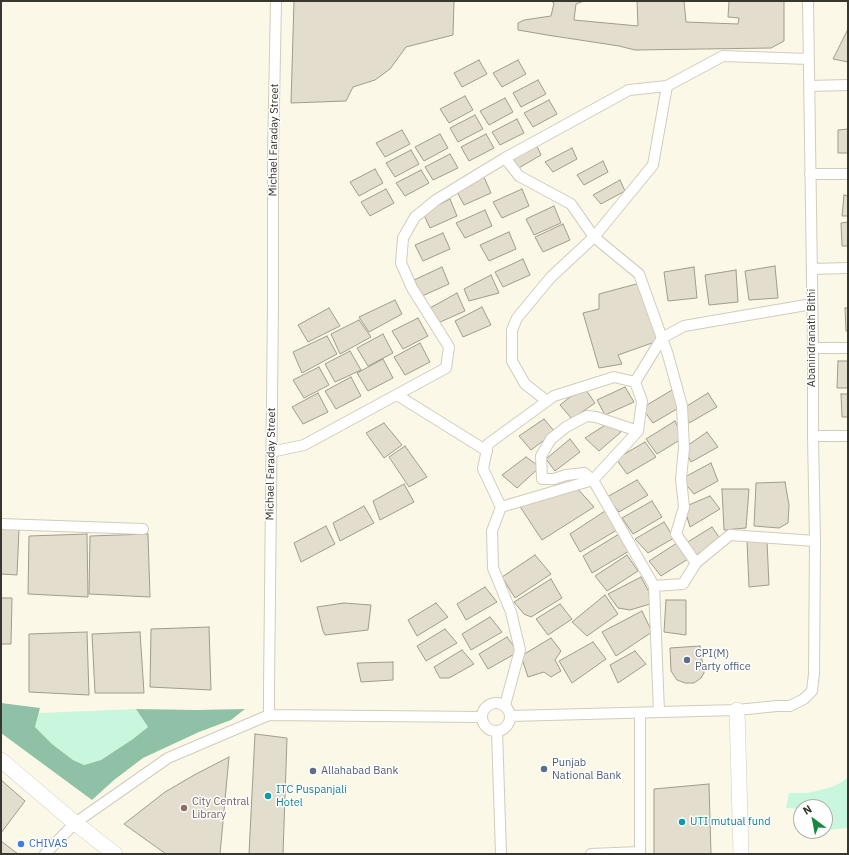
<!DOCTYPE html>
<html>
<head>
<meta charset="utf-8">
<style>
	body { margin:0 }
	#map { position:relative; width:849px; height:855px; overflow:hidden; background:#fcf8e7; font-family:"IBM Plex Sans",sans-serif }
	canvas { display:block }
	.frame { position:absolute; inset:0; border:2px solid #37362f; pointer-events:none }
	.north { position:absolute; left:793px; top:799px; width:40px; height:40px; box-sizing:border-box; background:#fff; border:1px solid #afafac; border-radius:50%; rotate:328deg; font-size:11px; font-weight:700; line-height:16px; text-align:center; color:#37362f }
	.north::after { content:''; display:block; margin:auto; width:14px; height:18px; background:#178942; clip-path:polygon(50% 0,100% 100%,50% 72%,0 100%) }
</style>
</head>
<body>
<div id="map">
<canvas width="849" height="855"></canvas>
<div class="frame"></div>
<div class="north">N</div>
</div>
<script>
const context = document.querySelector('canvas').getContext('2d');
context.lineJoin = 'round';
function fill(path, color) { context.fillStyle = color; context.fill(path, 'evenodd'); }
const shape = rows => new Path2D(rows.map(r => 'M' + r).join(''));
function stroke(path, color, width, dash) { context.strokeStyle = color; context.lineWidth = width; context.lineCap = dash ? 'butt' : 'round'; context.setLineDash(dash || []); context.stroke(path); }
function write(font, color, halo, rows, align = 'center') {
  context.font = font + ' "IBM Plex Sans",sans-serif'; context.lineWidth = 3; context.setLineDash([]); context.textBaseline = 'middle'; context.strokeStyle = halo; context.fillStyle = color; for (const [text, x, y, turn = 0] of rows) {
    context.save(); context.translate(x, y); context.rotate((+turn || 0) * Math.PI / 180); context.textAlign = isNaN(turn) ? turn : align; if (halo) context.strokeText(text, 0, 0); context.fillText(text, 0, 0); context.restore();
  }
}
const green = shape([
	[136,709,148,727,133,739,101,760,84,765,73,760,52,744,35,727,39,713],
	[848,777,848,828,828,830,825,817,825,807,801,807,801,809,786,808,789,793,807,793,821,790,834,786,842,782]
]);
const forest = shape([
	[1,703,40,708,35,727,52,744,73,760,84,765,101,760,133,739,148,727,136,709,197,710,245,709,231,720,199,732,143,758,114,780,92,800,1,733]
]);
const building = shape([
	[294,1,454,1,453,35,406,47,390,69,375,80,353,87,346,101,291,103,294,1],
	[551,1,584,1,576,4,574,20,638,26,637,1,684,1,686,22,738,24,739,18,728,17,729,1,784,1,784,41,771,48,635,50,619,46,547,35,518,30,518,23,524,20,551,16,554,3,551,1],
	[848,29,848,62,833,59,848,29],
	[479,60,487,74,462,87,454,73,479,60],
	[518,60,526,74,502,87,493,73,518,60],
	[538,80,546,94,521,107,513,93,538,80],
	[465,96,473,110,449,123,440,109,465,96],
	[505,98,513,112,489,125,480,111,505,98],
	[549,100,557,114,533,127,524,113,549,100],
	[475,115,483,129,458,142,450,128,475,115],
	[517,119,524,133,500,145,492,132,517,119],
	[848,129,848,153,838,153,838,130,848,129],
	[402,130,410,144,385,157,376,143,402,130],
	[440,134,448,148,424,161,415,147,440,134],
	[486,134,494,148,469,161,461,147,486,134],
	[536,144,541,155,517,169,509,159,536,144],
	[572,148,577,159,553,172,545,162,572,148],
	[411,150,419,164,395,177,386,163,411,150],
	[450,154,458,168,433,180,425,167,450,154],
	[603,161,608,172,584,185,577,175,603,161],
	[375,169,383,183,359,196,350,182,375,169],
	[421,170,429,183,405,196,396,183,421,170],
	[484,177,491,193,464,205,456,190,484,177],
	[620,180,625,191,601,204,593,195,620,180],
	[386,189,394,203,370,216,361,202,386,189],
	[522,189,529,206,502,218,493,202,522,189],
	[844,195,848,196,848,216,842,216,844,195],
	[450,199,457,216,430,228,423,213,450,199],
	[554,206,561,223,534,235,526,219,554,206],
	[485,210,492,226,465,238,456,223,485,210],
	[848,222,848,246,842,246,841,223,848,222],
	[563,224,570,240,543,252,535,237,563,224],
	[509,232,516,249,489,261,480,245,509,232],
	[443,233,450,249,423,261,415,245,443,233],
	[523,259,530,275,503,287,495,272,523,259],
	[775,266,778,298,749,300,745,271,775,266],
	[442,267,449,284,422,296,414,280,442,267],
	[694,267,697,298,668,301,664,272,694,267],
	[736,270,738,302,709,305,705,275,736,270],
	[491,275,499,293,469,301,464,289,491,275],
	[640,283,657,335,655,342,618,355,622,364,599,368,583,313,599,309,599,294,640,283],
	[457,293,465,311,438,323,430,308,457,293],
	[395,300,402,314,369,332,359,317,395,300],
	[482,307,491,325,463,337,455,321,482,307],
	[329,308,340,326,308,342,298,325,329,308],
	[845,308,848,308,848,331,846,331,845,308],
	[418,318,428,336,403,349,392,331,418,318],
	[359,320,371,337,340,354,331,334,359,320],
	[383,334,393,353,368,366,357,348,383,334],
	[327,336,337,354,302,373,293,352,327,336],
	[420,343,430,362,405,375,394,357,420,343],
	[350,351,361,370,335,382,325,364,350,351],
	[383,359,393,378,368,391,357,373,383,359],
	[838,361,848,361,848,388,837,388,838,361],
	[319,367,329,385,304,398,293,380,319,367],
	[351,377,361,396,336,409,325,391,351,377],
	[625,387,634,402,605,415,597,400,625,387],
	[586,390,595,403,572,419,560,405,570,397,586,390],
	[672,390,682,406,653,423,642,408,672,390],
	[318,393,328,412,303,424,292,407,318,393],
	[708,393,717,407,689,423,682,409,708,393],
	[841,394,848,394,848,417,842,417,841,394],
	[544,419,555,432,531,450,519,436,544,419],
	[675,421,683,438,657,454,646,439,675,421],
	[610,422,621,432,599,451,585,438,610,422],
	[384,423,402,445,384,458,366,433,384,423],
	[707,432,718,447,691,462,684,448,707,432],
	[570,439,580,452,555,471,546,459,570,439],
	[645,442,656,457,627,474,616,459,645,442],
	[405,446,427,477,409,487,389,457,405,446],
	[526,457,540,467,517,488,502,475,526,457],
	[711,463,718,481,694,494,681,479,711,463],
	[637,480,648,495,619,512,607,497,637,480],
	[785,482,789,505,788,523,779,528,754,526,756,483,785,482],
	[404,484,414,502,380,520,373,501,404,484],
	[575,486,594,507,542,540,517,502,575,486],
	[722,489,749,489,746,528,724,530,722,489],
	[710,496,720,509,690,527,684,507,710,496],
	[652,501,662,517,633,534,622,518,652,501],
	[364,506,374,523,340,541,333,523,364,506],
	[605,511,617,530,580,552,570,534,605,511],
	[664,522,674,538,648,553,635,539,664,522],
	[326,526,335,544,301,562,294,543,326,526],
	[712,527,721,540,693,557,686,543,712,527],
	[1,529,19,529,17,575,1,574,1,529],
	[87,534,88,597,28,594,29,536,87,534],
	[148,534,150,597,89,594,90,536,148,534],
	[619,534,629,551,592,573,583,556,619,534],
	[747,541,767,541,769,585,749,587,747,541],
	[677,543,688,559,661,576,649,561,677,543],
	[535,555,551,574,515,598,502,577,535,555],
	[627,555,638,571,607,591,595,576,627,555],
	[641,577,649,592,650,604,630,610,618,608,608,594,641,577],
	[551,579,562,598,531,617,524,614,514,602,551,579],
	[485,587,497,602,466,620,457,604,485,587],
	[605,595,618,614,587,636,572,622,605,595],
	[1,598,12,598,11,644,1,644,1,598],
	[666,600,686,600,686,635,664,632,666,600],
	[344,603,371,605,368,630,325,635,323,631,317,607,344,603],
	[436,603,448,617,417,636,408,620,436,603],
	[560,604,572,619,548,635,536,619,560,604],
	[642,611,652,632,616,656,602,632,642,611],
	[490,617,502,632,471,650,462,634,490,617],
	[209,627,211,690,150,687,151,629,209,627],
	[445,629,457,643,426,661,417,646,445,629],
	[87,632,89,695,29,692,29,634,87,632],
	[140,632,144,693,95,693,92,634,140,632],
	[507,637,518,652,488,669,479,654,507,637],
	[551,638,561,651,555,660,561,671,551,677,544,672,528,677,521,656,551,638],
	[593,642,606,659,572,683,559,661,593,642],
	[700,646,704,673,701,678,694,683,685,683,677,680,671,671,670,648,700,646],
	[462,650,474,664,449,678,440,678,434,667,462,650],
	[635,651,646,664,618,683,610,665,635,651],
	[393,662,393,680,361,682,357,663,393,662],
	[255,734,287,738,283,854,249,854,255,734],
	[229,757,220,854,166,854,124,824,165,792,196,774,229,757],
	[1,780,25,801,1,833,1,780],
	[709,784,711,854,654,854,654,789,709,784],
	[1,841,18,854,1,854,1,841]
]);
const street = shape([
	[276,1,273,156,273,302,269,690,269,715,481,717],
	[809,86,848,85],
	[505,158,629,90,667,86,723,56,809,59],
	[810,174,848,174],
	[812,269,848,268],
	[813,348,848,348],
	[635,382,662,338,684,326,812,304],
	[397,395,487,451],
	[547,401,525,384,512,361,512,330,517,318,551,277,594,237,653,165,667,86],
	[638,431,596,417,587,416,581,419,566,427,551,439,541,456,542,479,554,479,566,475,584,473,593,480,654,586,659,712],
	[813,436,848,436],
	[271,452,304,445,446,368,449,347,412,288,401,263,403,238,415,217,436,200,505,158,519,176,571,204,594,237,639,274,668,355,682,406,684,448,681,479,684,507,676,534,696,563],
	[501,507,593,480,638,431,642,401,635,382,614,377,554,396,488,444,483,469,501,507,492,531,493,568,511,612,520,650,505,705],
	[1,524,143,529],
	[654,586,683,584,696,563,730,535,815,541],
	'482 717a14 14 0 1 1 28 0a14 14 0 1 1-28 0Z',
	[510,716,737,710,777,706,790,706,804,699,812,691,814,674,815,541,813,436,813,348,808,1],
	[497,731,501,854],
	[45,854,75,823,168,758,269,715],
	[591,854,640,852,640,713]
]);
const secondary = shape([
	[737,710,741,854],
	[1,760,75,823,115,854]
]);
const markers = [
	[687,660,4,"#5c6f8a"],
	[544,769,4,"#5c6f8a"],
	[313,771,4,"#5c6f8a"],
	[268,796,4,"#0f9aa8"],
	[184,808,4,"#8d6e63"],
	[682,822,4,"#0f9aa8"],
	[21,844,4,"#3f7fe0"]
];
const streetNames = [
	["Michael Faraday Street",274,140,-89],
	["Abanindranath Bithi",812,338,-90],
	["Michael Faraday Street",271,464,-89]
];
const serviceNames = [
	["CPI(M)",695,654],
	["Party office",695,667],
	["Punjab",552,763],
	["National Bank",552,776],
	["Allahabad Bank",321,771]
];
const cultureNames = [
	["ITC Puspanjali",276,790],
	["Hotel",276,803],
	["UTI mutual fund",690,822]
];
const educationNames = [
	["City Central",192,802],
	["Library",192,815]
];
const shopNames = [
	["CHIVAS",29,844]
];
fill(green, '#c8f7de');
fill(forest, '#8fc1a6');
fill(building, '#e2ddcd');
stroke(building, '#a09c8c', 1);
stroke(street, '#d1ccbc', 12);
stroke(secondary, '#d1ccbc', 16);
stroke(street, '#fff', 10);
stroke(secondary, '#fff', 15);
for (const [x, y, r, color] of markers) { const dot = new Path2D(); dot.arc(x, y, r, 0, 2 * Math.PI); context.fillStyle = color; context.fill(dot); stroke(dot, '#fff', 1.5); }
write('11px', '#37362f', '#fff', streetNames);
write('11px', '#4e5e75', '#fff', serviceNames, 'left');
write('11px', '#0d838f', '#fff', cultureNames, 'left');
write('11px', '#785e54', '#fff', educationNames, 'left');
write('11px', '#366cbe', '#fff', shopNames, 'left');
</script>
</body>
</html>
